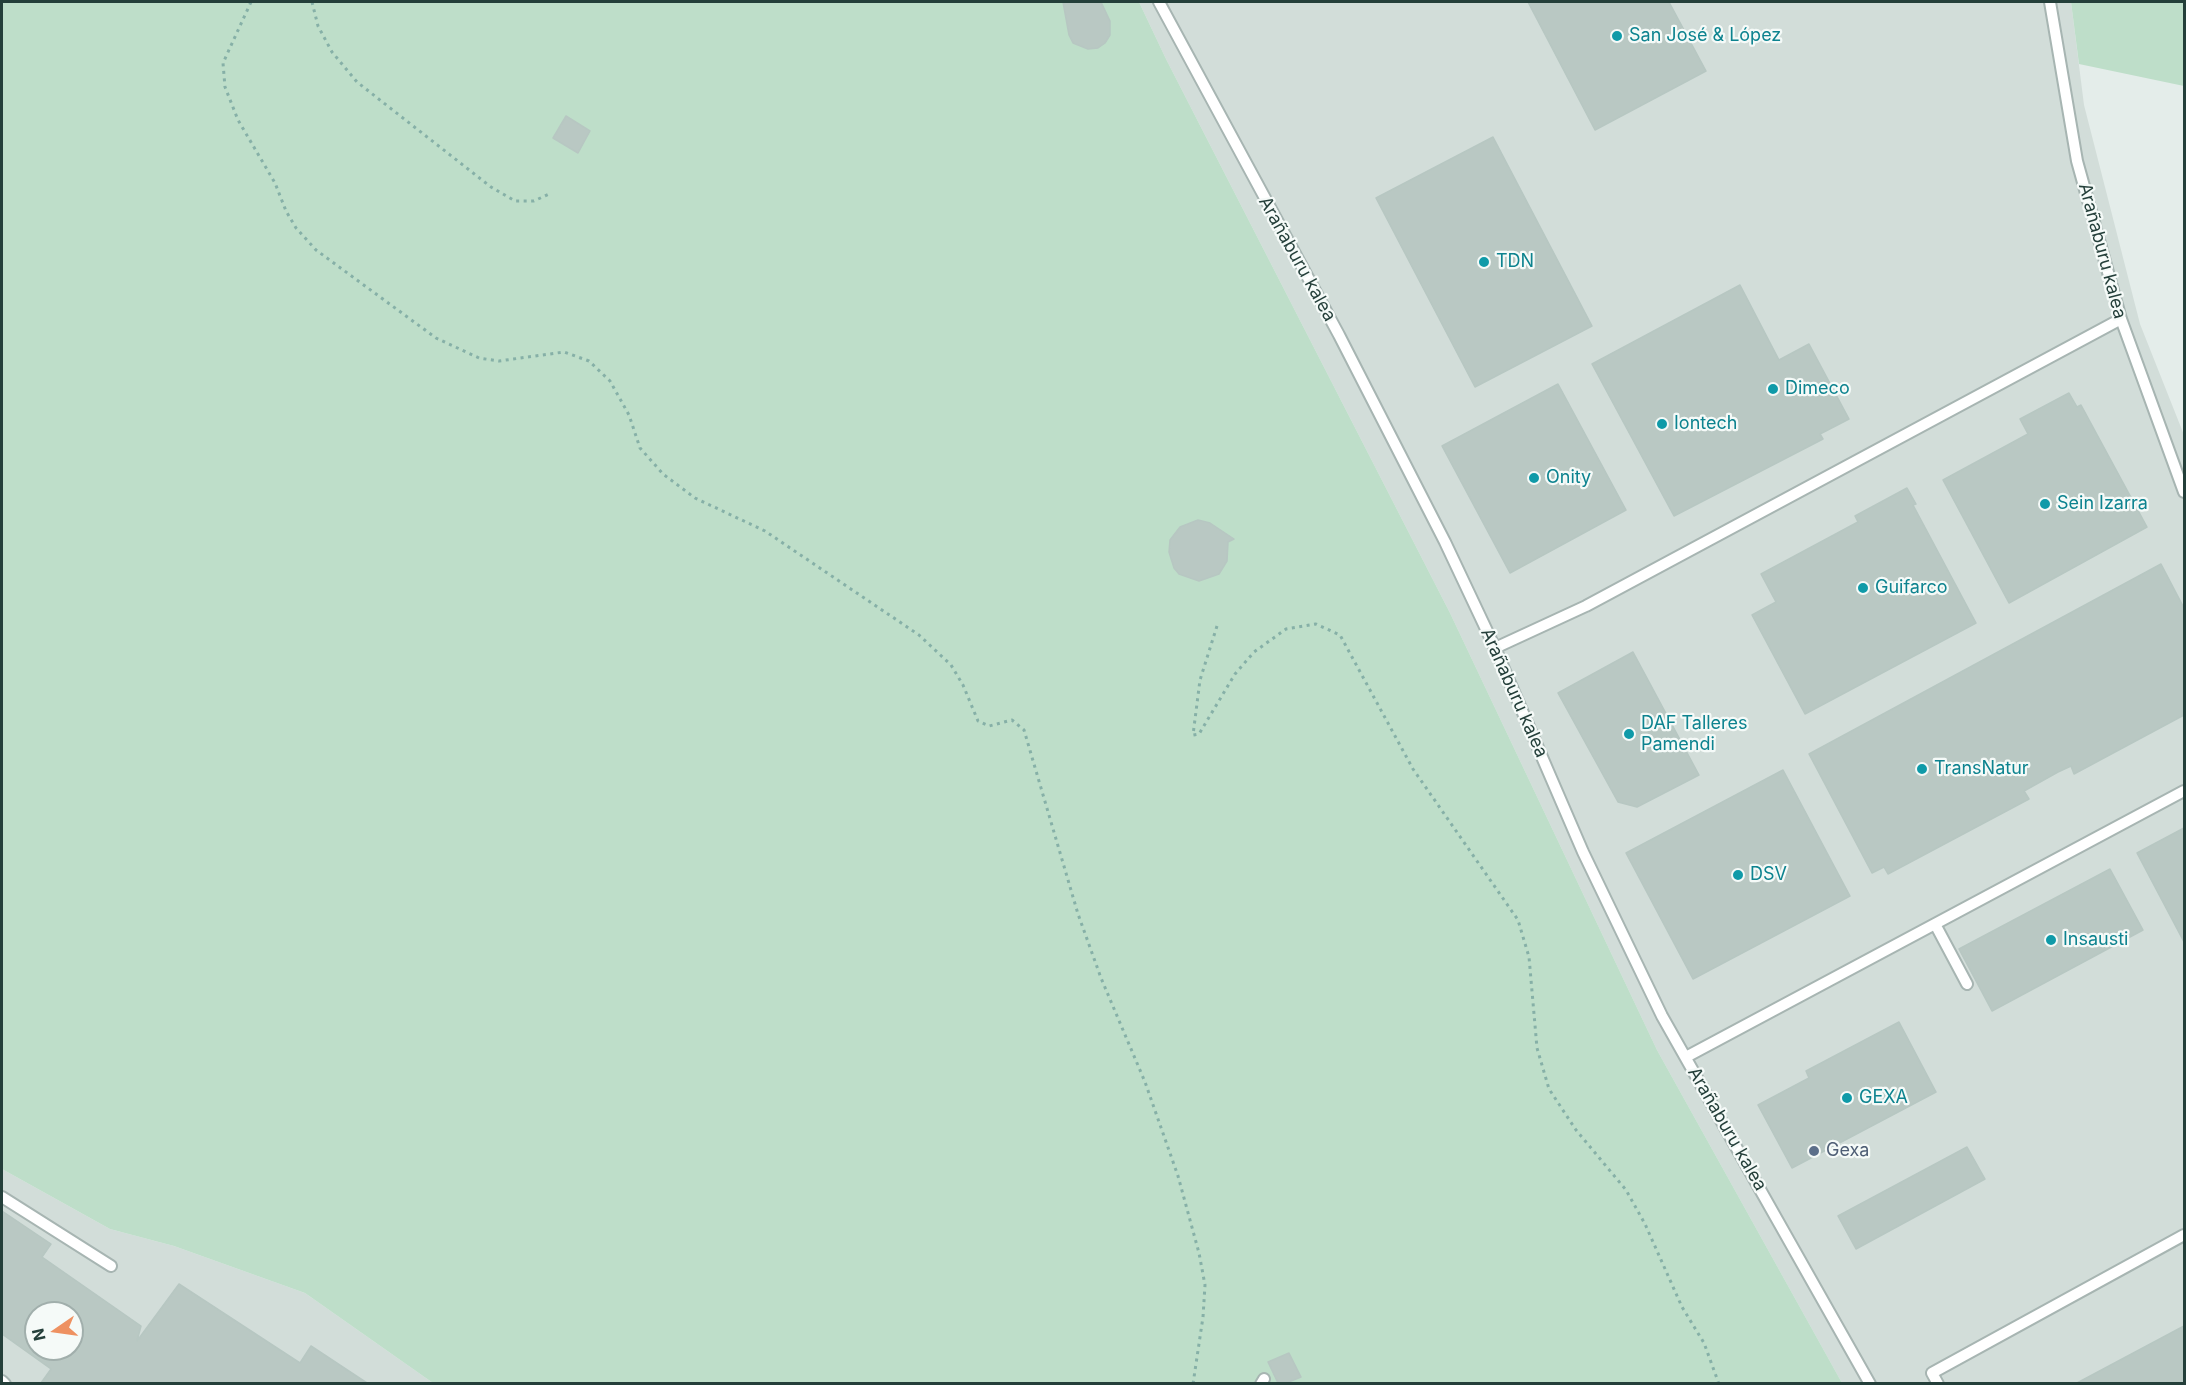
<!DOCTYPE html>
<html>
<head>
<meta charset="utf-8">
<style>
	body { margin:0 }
	#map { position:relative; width:2186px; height:1385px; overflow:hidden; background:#e4edea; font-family:Inter,sans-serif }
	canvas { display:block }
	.frame { position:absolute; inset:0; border:3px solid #243f3a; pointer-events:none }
	.north { position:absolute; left:24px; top:1301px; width:60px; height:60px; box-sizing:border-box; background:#f5faf8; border:2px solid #a1afac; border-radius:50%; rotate:257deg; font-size:16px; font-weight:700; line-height:24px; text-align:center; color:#243f3a }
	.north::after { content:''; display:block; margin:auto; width:21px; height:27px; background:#ee9161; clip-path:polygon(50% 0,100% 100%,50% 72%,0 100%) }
</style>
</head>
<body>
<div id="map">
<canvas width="2186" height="1385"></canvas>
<div class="frame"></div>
<div class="north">N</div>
</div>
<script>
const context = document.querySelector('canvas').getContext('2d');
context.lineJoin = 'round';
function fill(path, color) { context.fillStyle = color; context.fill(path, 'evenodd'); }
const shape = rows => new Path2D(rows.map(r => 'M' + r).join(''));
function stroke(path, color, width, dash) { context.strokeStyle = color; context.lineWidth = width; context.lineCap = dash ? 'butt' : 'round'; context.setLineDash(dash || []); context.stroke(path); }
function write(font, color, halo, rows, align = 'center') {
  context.font = font + ' Inter,sans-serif'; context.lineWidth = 4.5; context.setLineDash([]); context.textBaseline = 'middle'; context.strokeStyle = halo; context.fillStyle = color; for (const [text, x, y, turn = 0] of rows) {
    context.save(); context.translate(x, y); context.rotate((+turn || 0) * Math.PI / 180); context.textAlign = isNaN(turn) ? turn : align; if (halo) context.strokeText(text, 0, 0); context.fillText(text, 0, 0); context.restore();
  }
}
const built = shape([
	[1139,2,2071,2,2084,105,2140,324,2184,435,2184,1383,1842,1383,1657,1050,1450,613,1166,59],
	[2,1169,110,1229,174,1246,305,1293,433,1383,2,1383],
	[36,1313,72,1313,72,1349,36,1349]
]);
const green = shape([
	[2,2,1139,2,1166,59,1450,613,1657,1050,1842,1383,433,1383,305,1293,174,1246,110,1229,2,1169],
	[2071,2,2184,2,2184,86,2079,64]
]);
const building = shape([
	[1063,2,1101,2,1110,21,1110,35,1105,43,1098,48,1088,49,1073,43,1069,35,1063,2],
	[1528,2,1669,2,1706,71,1595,130,1528,2],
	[566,116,590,131,578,153,553,138,566,116],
	[1493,137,1592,326,1475,387,1376,198,1493,137],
	[1740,285,1779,360,1809,344,1849,419,1820,434,1823,439,1674,516,1592,364,1740,285],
	[1558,384,1626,510,1510,573,1442,446,1558,384],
	[2069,393,2077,407,2081,405,2147,527,2009,603,1943,480,2028,434,2020,419,2069,393],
	[1907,488,1916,504,1913,505,1976,623,1805,714,1752,615,1776,602,1761,574,1858,522,1855,516,1907,488],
	[1198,520,1210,523,1234,539,1228,542,1227,561,1219,574,1199,581,1179,574,1174,568,1169,552,1170,540,1180,527,1198,520],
	[2161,564,2184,608,2184,715,2074,774,2071,766,2058,772,2024,791,2029,799,1888,874,1884,867,1872,873,1809,754,2161,564],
	[1633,652,1699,775,1637,807,1618,802,1558,693,1633,652],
	[1783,770,1850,896,1693,979,1626,853,1783,770],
	[2184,828,2184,942,2137,853,2184,828],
	[2110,869,2143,930,1992,1011,1959,949,2110,869],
	[1899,1022,1936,1092,1792,1168,1758,1105,1809,1078,1806,1071,1899,1022],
	[1967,1147,1985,1179,1856,1249,1838,1216,1967,1147],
	[2,1211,51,1244,42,1257,141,1326,137,1341,179,1284,300,1363,311,1346,367,1383,41,1383,51,1369,2,1334,2,1211],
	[36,1313,72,1313,72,1349,36,1349,36,1313],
	[2184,1326,2184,1383,2077,1383,2184,1326],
	[1289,1353,1301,1377,1286,1383,1278,1383,1268,1362,1289,1353]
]);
const path = shape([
	[251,2,223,63,225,87,238,120,275,183,286,211,296,228,316,250,436,338,479,358,499,361,564,352,589,361,610,381,629,415,640,448,663,474,695,498,765,531,919,635,951,665,963,685,978,721,989,726,1012,720,1024,730,1078,914,1101,978,1145,1082,1178,1176,1199,1253,1205,1285,1203,1317,1193,1384],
	[312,2,318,26,332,52,357,82,491,187,515,201,534,201,551,193],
	[1217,626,1200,680,1193,735,1199,734,1235,674,1254,652,1286,629,1316,624,1340,635,1413,769,1518,920,1529,957,1537,1048,1549,1089,1576,1130,1626,1190,1645,1224,1682,1307,1704,1343,1719,1384]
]);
const lane = shape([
	[1159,2,1339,335,1445,542,1495,648,1583,852,1662,1016,1870,1384],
	[2050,2,2077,161,2121,319,2184,492],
	[1495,648,1586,606,2121,319],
	[1935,924,1967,984],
	[1686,1057,2184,791],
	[2,1197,111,1266],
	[2,1381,5,1384],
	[1261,1384,1264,1379],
	[1938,1384,1932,1373,2184,1235]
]);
const markers = [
	[1617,36,6,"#0f9aa8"],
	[1484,262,6,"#0f9aa8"],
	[1773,389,6,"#0f9aa8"],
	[1662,424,6,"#0f9aa8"],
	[1534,478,6,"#0f9aa8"],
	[2045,504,6,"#0f9aa8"],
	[1863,588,6,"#0f9aa8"],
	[1629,734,6,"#0f9aa8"],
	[1922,769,6,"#0f9aa8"],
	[1738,875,6,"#0f9aa8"],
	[2051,940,6,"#0f9aa8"],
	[1847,1098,6,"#0f9aa8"],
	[1814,1151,6,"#5c6f8a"]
];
const cultureNames = [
	["San José & López",1629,36],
	["TDN",1496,262],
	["Dimeco",1785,389],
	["Iontech",1674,424],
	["Onity",1546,478],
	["Sein Izarra",2057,504],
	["Guifarco",1875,588],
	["DAF Talleres",1641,724],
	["Pamendi",1641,745],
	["TransNatur",1934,769],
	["DSV",1750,875],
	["Insausti",2063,940],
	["GEXA",1859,1098]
];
const streetNames = [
	["Arañaburu kalea",2102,251,75],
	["Arañaburu kalea",1297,259,61],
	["Arañaburu kalea",1514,693,66],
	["Arañaburu kalea",1727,1129,60]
];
const serviceNames = [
	["Gexa",1826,1151]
];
fill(built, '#d2ddd9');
fill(green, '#bedec9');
fill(building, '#b9c8c3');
stroke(building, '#b7c7c2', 1.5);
stroke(lane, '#a7b5b2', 14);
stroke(path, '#86b0a7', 3, [3, 4.5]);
stroke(lane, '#fff', 10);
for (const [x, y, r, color] of markers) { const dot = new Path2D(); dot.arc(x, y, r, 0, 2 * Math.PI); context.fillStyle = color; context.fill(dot); stroke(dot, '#f5faf8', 2); }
write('18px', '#0d838f', '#f5faf8', cultureNames, 'left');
write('18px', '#243f3a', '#f5faf8', streetNames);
write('18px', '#4e5e75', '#f5faf8', serviceNames, 'left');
</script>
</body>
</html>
